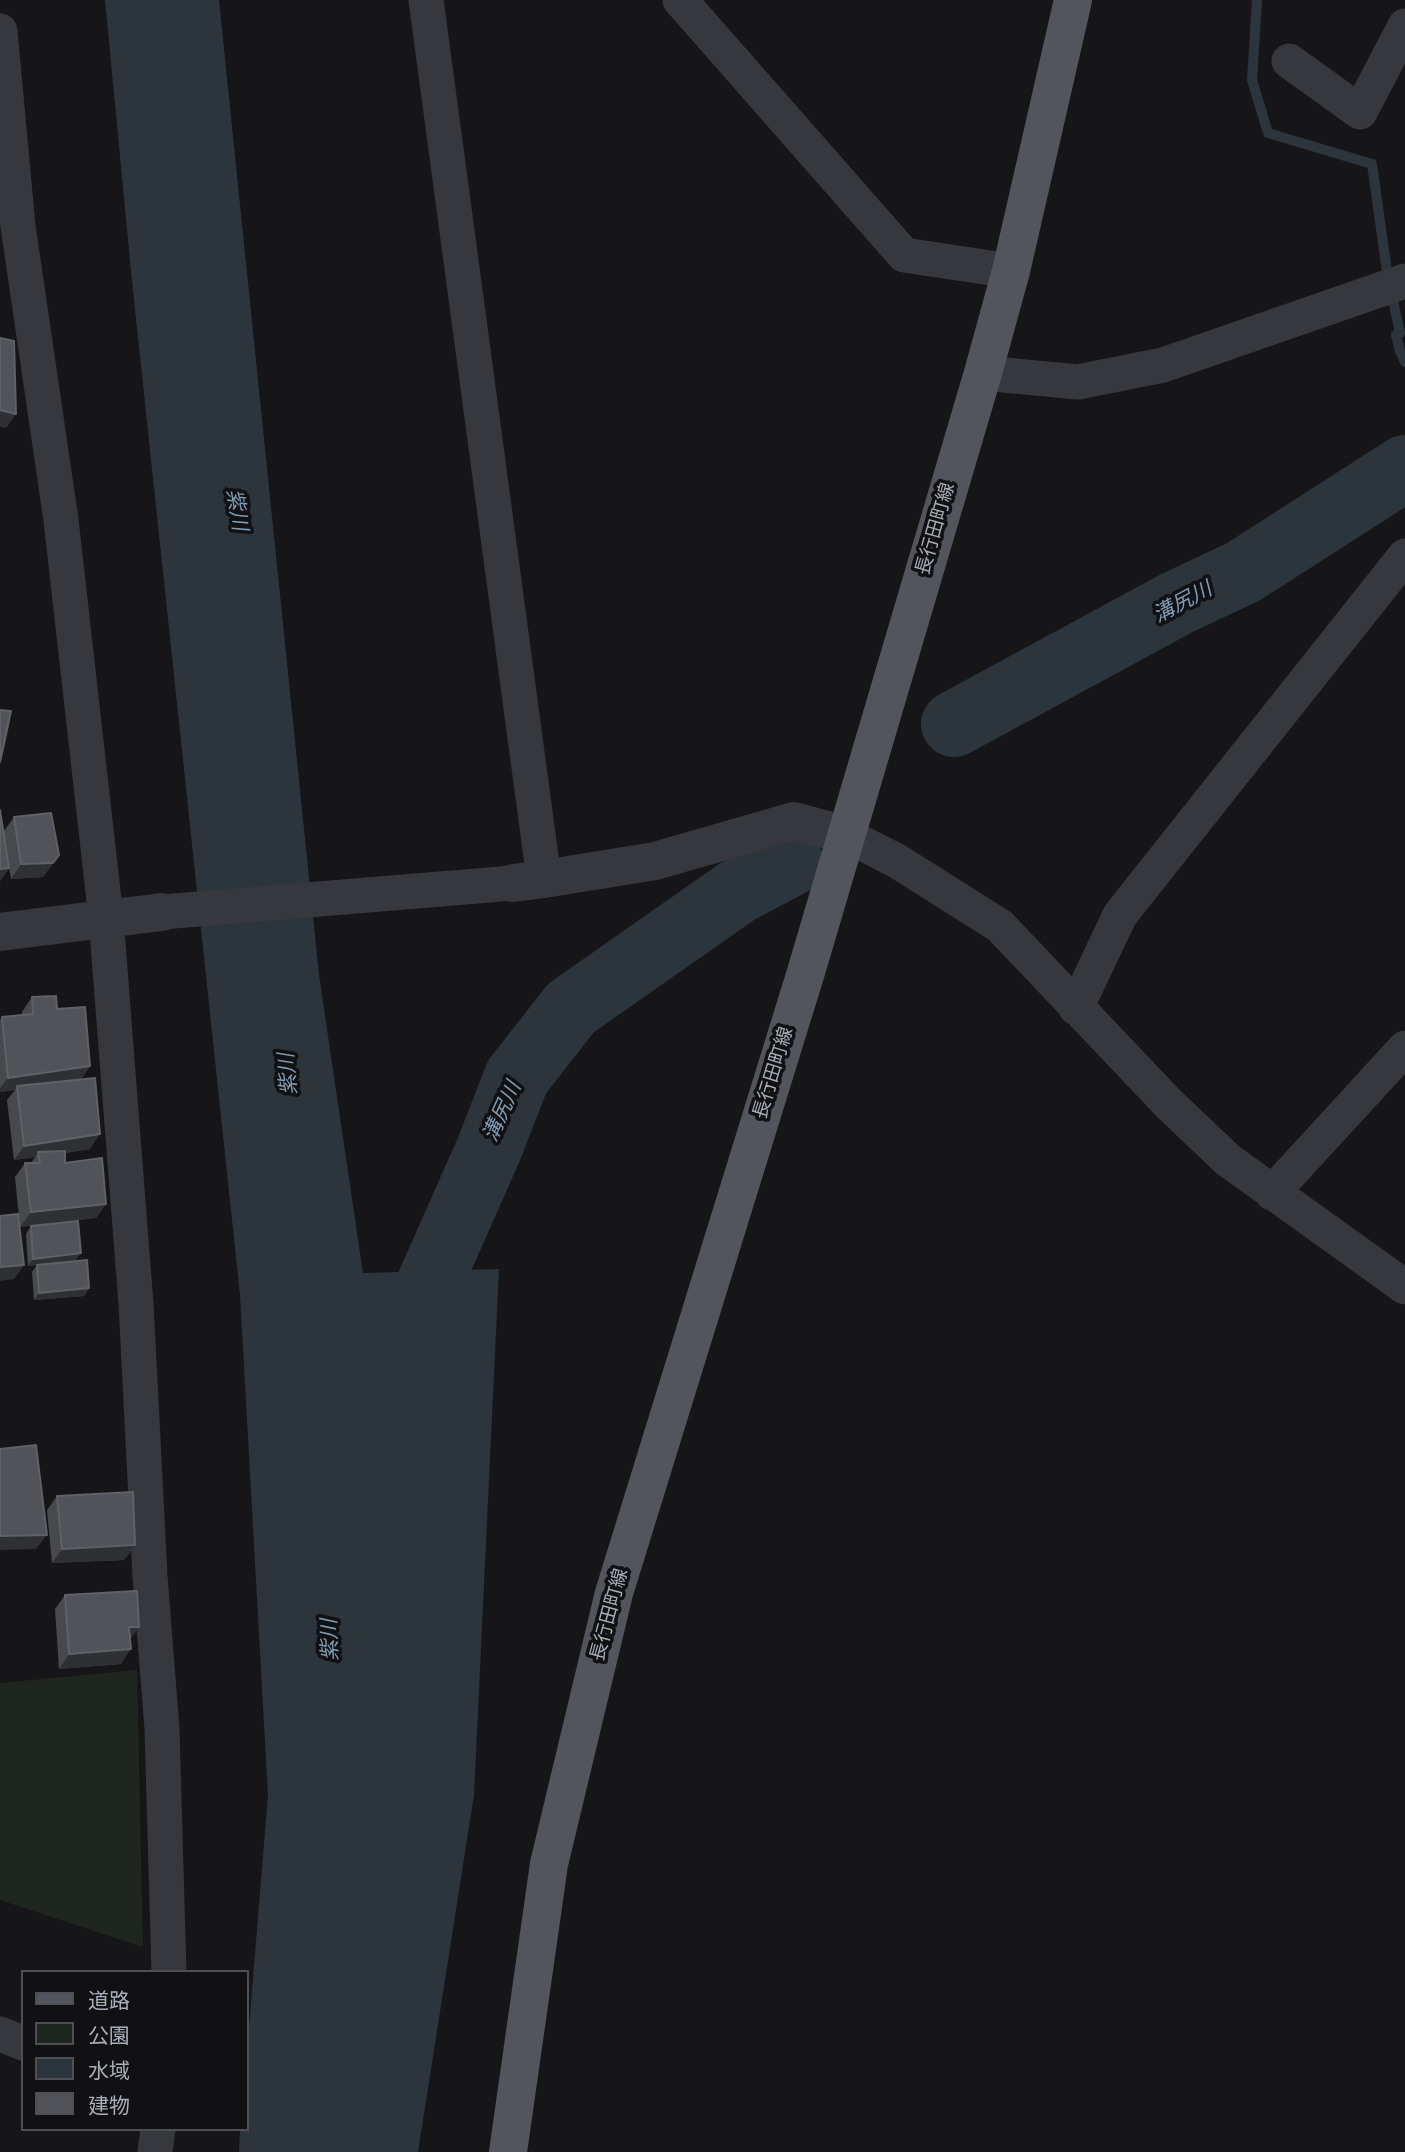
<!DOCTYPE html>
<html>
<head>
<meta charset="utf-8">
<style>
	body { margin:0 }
	#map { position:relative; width:1405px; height:2152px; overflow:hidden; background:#161618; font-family:Signika,"Noto Sans JP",sans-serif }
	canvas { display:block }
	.legend { position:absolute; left:21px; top:1970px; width:228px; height:161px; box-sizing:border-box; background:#111113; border:2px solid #4d4f55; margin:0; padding:9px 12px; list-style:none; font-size:21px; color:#a8adb8 }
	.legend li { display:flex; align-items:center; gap:14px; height:35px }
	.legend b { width:35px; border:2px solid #4d4f55 }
</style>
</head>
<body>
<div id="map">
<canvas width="1405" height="2152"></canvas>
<ul class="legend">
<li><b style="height:9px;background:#53555c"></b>道路</li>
<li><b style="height:19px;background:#1e261f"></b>公園</li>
<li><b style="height:19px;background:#2c353c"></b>水域</li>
<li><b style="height:19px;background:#525359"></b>建物</li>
</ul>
</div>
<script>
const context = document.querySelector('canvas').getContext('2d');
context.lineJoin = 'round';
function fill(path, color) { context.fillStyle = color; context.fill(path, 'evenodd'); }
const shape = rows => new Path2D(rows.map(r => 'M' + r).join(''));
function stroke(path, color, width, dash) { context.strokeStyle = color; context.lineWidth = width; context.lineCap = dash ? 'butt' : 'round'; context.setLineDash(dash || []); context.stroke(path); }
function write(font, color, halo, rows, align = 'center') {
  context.font = font + ' Signika,"Noto Sans JP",sans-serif'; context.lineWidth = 7; context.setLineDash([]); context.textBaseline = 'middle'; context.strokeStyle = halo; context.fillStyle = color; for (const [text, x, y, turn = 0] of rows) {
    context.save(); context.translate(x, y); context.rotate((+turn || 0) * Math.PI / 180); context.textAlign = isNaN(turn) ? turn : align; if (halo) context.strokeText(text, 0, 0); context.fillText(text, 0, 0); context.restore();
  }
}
const green = shape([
	[137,1670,143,1947,0,1900,0,1683]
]);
const water = shape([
	[105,0,219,0,319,975,363,1273,499,1269,474,1795,418,2152,239,2152,240,2129,247,2129,247,2052,268,1795,240,1295,132,281]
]);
const stream = shape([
	[1257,0,1252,80,1268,133,1372,164,1387,272,1400,333,1396,335,1400,351,1405,362]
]);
const river = shape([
	[954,724,1177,603,1243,572,1405,468],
	[389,1349,423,1298,489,1149,517,1077,571,1008,738,891,791,863]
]);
const minor = shape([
	[426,0,544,879],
	[680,0,904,255,1011,271],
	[0,31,18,226,61,520,106,918,136,1304,150,1576,162,1729,169,1972],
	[1289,61,1360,112,1405,26],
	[983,373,1078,382,1163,365,1405,281],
	[846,835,897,861,1000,926,1168,1103,1228,1160,1405,1287],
	[162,912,513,883],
	[1076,1008,1120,915,1405,556],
	[1272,1193,1405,1048],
	[0,2034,23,2043],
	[155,2152,158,2129]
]);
const tertiary = shape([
	[513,883,544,879,655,861,794,821,846,835],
	[0,932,162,912]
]);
const primary = shape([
	[508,2152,549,1864,614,1593,806,972,983,373,1011,271,1073,0]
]);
const wall = shape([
	[0,810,9,865,4,831,14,817,59,855,43,877,11,879,9,868,0,881],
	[32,997,57,1009,90,1066,81,1079,90,1149,65,1153,65,1163,106,1204,96,1218,20,1227,15,1177,25,1163,31,1163,35,1157,14,1160,7,1100,15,1090,0,1092,0,1020,2,1017,22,1015,22,1012],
	[31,1226,76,1260,43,1264,89,1288,84,1296,34,1300,32,1272,37,1265,28,1266,26,1234],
	[57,1496,135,1545,124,1560,52,1563,47,1510],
	[65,1595,139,1627,130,1639,121,1664,59,1669,55,1609]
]);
const shadedWall = shape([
	[0,410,16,414,6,428,0,427],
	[53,863,43,877,11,879,21,864],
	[9,868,0,881,0,869],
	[90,1066,80,1081,17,1086,15,1090,0,1092,0,1088,8,1078],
	[100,1134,90,1149,39,1157,38,1152,35,1157,14,1160,24,1146],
	[106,1204,96,1218,20,1227,31,1212],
	[81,1253,76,1260,28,1266,33,1259],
	[24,1265,14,1279,0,1281,0,1267],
	[89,1288,84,1296,34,1300,39,1293],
	[47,1535,36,1549,0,1550,0,1536],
	[135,1545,124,1560,52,1563,62,1549],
	[129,1627,139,1627,129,1641],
	[131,1649,121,1664,59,1669,69,1654]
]);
const building = shape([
	[0,338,14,341,16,414,0,410,0,338],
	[0,710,11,711,0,762,0,710],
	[0,810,9,868,0,869,0,810],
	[51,813,59,855,53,863,21,864,14,817,51,813],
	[56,996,57,1009,85,1007,90,1066,8,1078,2,1017,33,1014,32,997,56,996],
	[95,1078,100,1134,24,1146,17,1086,95,1078],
	[65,1151,65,1163,102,1158,106,1204,31,1212,25,1163,40,1163,38,1152,65,1151],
	[18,1214,24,1265,0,1267,0,1216,18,1214],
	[78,1221,81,1253,33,1259,31,1226,78,1221],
	[87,1260,89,1288,39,1293,37,1265,87,1260],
	[36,1445,47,1535,0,1536,0,1449,36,1445],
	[133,1492,135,1545,62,1549,57,1496,133,1492],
	[137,1591,139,1627,129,1627,131,1649,69,1654,65,1595,137,1591]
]);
const streetNames = [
	["長行田町線",936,529,-74],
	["長行田町線",774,1073,-73],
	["長行田町線",610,1615,-75]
];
const waterNames = [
	["紫川",236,510,81],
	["溝尻川",1183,603,-28],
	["紫川",289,1074,-95],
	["溝尻川",503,1112,-66],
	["紫川",331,1640,-92]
];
fill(green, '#1e261f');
fill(water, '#2c353c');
stroke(stream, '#2c353c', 10);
stroke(river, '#2c353c', 66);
stroke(minor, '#37383d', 35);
stroke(tertiary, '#37383d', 38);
stroke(primary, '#53555c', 38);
fill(wall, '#47494d');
fill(shadedWall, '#2f3033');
fill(building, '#525359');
stroke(building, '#5f6168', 2);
write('19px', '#a8adb8', '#111113', streetNames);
write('italic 21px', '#7f9bb3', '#111113', waterNames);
</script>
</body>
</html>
